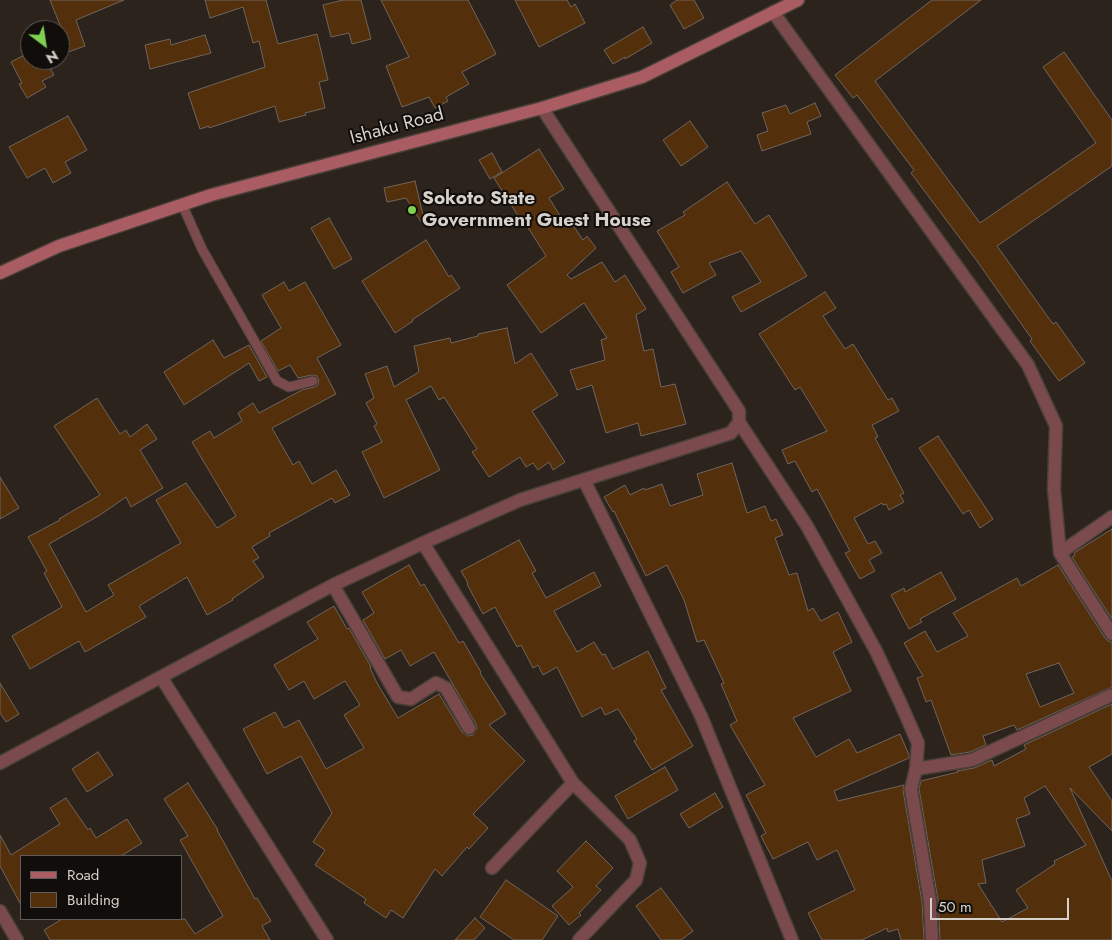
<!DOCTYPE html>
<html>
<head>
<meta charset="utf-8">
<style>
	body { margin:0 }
	#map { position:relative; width:1112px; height:940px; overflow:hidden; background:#2c231c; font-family:Jost,sans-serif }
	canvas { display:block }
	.legend { position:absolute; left:20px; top:855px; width:162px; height:65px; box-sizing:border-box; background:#110d0a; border:1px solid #605b58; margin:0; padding:6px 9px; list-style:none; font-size:15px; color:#d7d1cc }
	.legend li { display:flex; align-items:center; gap:10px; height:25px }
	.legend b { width:25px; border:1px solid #605b58 }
	.north { position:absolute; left:20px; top:20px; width:50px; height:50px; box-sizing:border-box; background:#110d0a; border:1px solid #605b58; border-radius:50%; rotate:149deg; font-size:14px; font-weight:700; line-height:20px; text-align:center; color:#d7d1cc }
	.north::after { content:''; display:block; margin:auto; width:18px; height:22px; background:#80d051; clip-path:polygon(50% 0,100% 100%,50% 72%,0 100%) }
	.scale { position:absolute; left:930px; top:898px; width:139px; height:22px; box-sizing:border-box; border:2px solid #d7d1cc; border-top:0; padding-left:6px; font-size:15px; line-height:18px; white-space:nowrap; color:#d7d1cc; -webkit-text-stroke:4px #110d0a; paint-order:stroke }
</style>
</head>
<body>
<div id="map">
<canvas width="1112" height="940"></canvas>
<ul class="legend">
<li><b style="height:6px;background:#aa5c63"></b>Road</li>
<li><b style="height:14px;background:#542f0c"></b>Building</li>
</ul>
<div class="north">N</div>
<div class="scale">50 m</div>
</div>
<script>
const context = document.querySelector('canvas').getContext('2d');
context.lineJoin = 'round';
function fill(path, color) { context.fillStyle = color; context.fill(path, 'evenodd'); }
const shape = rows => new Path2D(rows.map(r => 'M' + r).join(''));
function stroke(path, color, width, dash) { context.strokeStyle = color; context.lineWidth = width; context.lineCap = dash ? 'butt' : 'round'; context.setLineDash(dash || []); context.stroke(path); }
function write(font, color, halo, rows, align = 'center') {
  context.font = font + ' Jost,sans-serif'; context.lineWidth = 4; context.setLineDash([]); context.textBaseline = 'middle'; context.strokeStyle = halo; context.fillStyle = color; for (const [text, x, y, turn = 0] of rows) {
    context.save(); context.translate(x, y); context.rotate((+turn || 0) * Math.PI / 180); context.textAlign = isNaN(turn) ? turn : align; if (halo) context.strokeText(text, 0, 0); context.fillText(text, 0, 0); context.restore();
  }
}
const building = shape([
	[50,0,124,0,76,20,85,46,68,52,60,33,60,25,50,0],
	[205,0,266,0,278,44,317,34,328,80,319,82,325,108,305,113,306,115,279,122,275,106,209,128,209,126,200,129,188,93,265,67,259,41,253,43,243,7,210,18,205,0],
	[343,0,361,0,371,39,352,44,349,33,331,37,323,5,343,0],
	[381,0,468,0,496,54,462,72,469,84,446,97,448,101,435,108,429,97,402,107,386,66,409,57,381,0],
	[515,0,567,0,571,7,575,4,585,23,539,47,515,0],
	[677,0,694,0,704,18,684,29,670,5,677,0],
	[932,0,981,0,875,81,980,223,1096,143,1043,67,1064,52,1112,120,1112,166,997,246,1053,324,1056,322,1085,363,1059,381,1030,341,1032,339,977,261,911,173,914,170,857,95,853,98,835,75,932,0],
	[643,27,652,43,625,59,625,57,613,64,604,50,643,27],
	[205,35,211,53,150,69,145,45,170,39,171,45,205,35],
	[30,52,30,60,45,60,54,75,42,81,46,87,27,98,19,84,22,83,11,62,30,52],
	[815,103,821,116,807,122,811,134,762,151,757,135,768,131,762,113,786,105,790,114,815,103],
	[68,116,87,150,65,162,71,173,53,183,45,168,27,178,9,147,68,116],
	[690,121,708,147,681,166,663,140,690,121],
	[539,149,564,189,549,198,567,227,572,224,583,240,587,236,596,248,567,275,571,279,602,262,615,282,625,275,646,309,636,315,644,351,653,349,661,387,675,384,686,424,641,436,638,423,606,433,592,385,577,390,570,370,605,360,601,340,607,338,584,303,541,333,507,285,546,256,522,218,520,219,494,178,539,149],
	[492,153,502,172,490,179,479,160,492,153],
	[415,181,425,224,423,225,406,198,387,202,384,188,415,181],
	[727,182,755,224,769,215,807,276,741,312,732,297,761,282,741,251,709,263,716,275,683,293,671,272,679,267,657,231,685,215,683,212,727,182],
	[329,218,352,259,334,269,311,228,329,218],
	[426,240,449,277,451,275,460,288,412,320,413,321,395,333,362,281,426,240],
	[284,282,289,291,305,282,341,345,317,358,336,394,272,428,293,465,299,461,312,484,336,470,350,495,335,503,332,498,269,533,270,536,252,547,259,558,253,561,264,577,232,599,233,600,207,615,187,577,139,606,146,617,85,652,79,641,30,669,12,636,62,607,44,573,47,571,28,537,60,520,59,519,100,495,54,426,97,398,120,434,126,430,130,437,147,424,157,439,140,450,163,488,131,507,126,497,100,515,49,544,86,612,114,595,108,585,181,543,156,500,186,483,217,528,236,516,192,442,210,431,214,438,242,421,238,413,253,403,259,413,302,390,315,387,318,385,319,380,317,376,312,375,298,378,290,365,278,371,261,341,281,328,262,295,284,282],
	[825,292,836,308,823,316,845,349,853,344,888,400,892,398,899,411,872,425,878,437,875,438,904,493,900,495,904,502,889,510,886,504,883,505,882,503,854,518,868,544,875,541,882,553,869,560,875,571,860,579,845,553,850,551,817,489,812,492,795,461,788,464,782,450,827,431,800,387,795,390,759,334,825,292],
	[507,328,515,364,531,353,558,395,532,411,565,462,553,470,549,462,538,470,533,463,526,467,520,457,489,477,472,452,477,449,444,397,439,400,431,386,406,400,440,470,384,498,362,452,382,442,374,426,377,424,366,403,374,398,365,374,387,366,394,387,419,372,414,346,450,338,451,343,478,336,478,334,507,328],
	[213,340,224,358,249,345,267,377,259,381,249,363,184,405,164,372,213,340],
	[938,436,993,519,980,528,969,510,963,514,919,448,938,436],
	[732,463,747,513,765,506,771,521,776,519,783,535,775,538,789,575,797,573,808,611,813,608,821,621,838,612,852,642,833,652,851,691,793,718,816,757,849,739,857,753,900,734,909,755,909,758,834,791,838,801,904,785,903,790,922,902,924,940,901,940,898,929,888,932,887,928,862,940,822,940,808,913,855,890,837,850,817,860,808,842,773,859,761,836,766,833,746,795,765,785,730,725,737,721,721,684,724,683,704,640,697,642,684,600,667,565,646,576,614,511,613,512,604,497,625,485,630,495,644,488,645,490,662,484,670,506,703,495,697,474,732,463],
	[0,477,19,508,0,519,0,477],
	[1112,529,1112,619,1072,557,1075,555,1074,553,1112,529],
	[519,540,536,571,532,573,546,598,594,572,601,586,554,611,577,652,594,642,602,655,605,654,613,669,648,651,666,688,661,690,693,746,652,770,634,741,637,739,618,709,605,715,601,707,582,717,557,667,543,675,538,665,533,668,521,645,517,647,495,607,483,614,467,584,468,583,461,571,519,540],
	[409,565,421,586,424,584,459,643,463,641,481,672,480,673,506,714,489,725,525,761,473,814,488,828,469,849,467,847,442,876,435,869,403,918,391,910,386,918,364,903,366,899,315,865,325,850,313,842,332,813,301,756,267,774,243,729,275,712,284,728,299,720,326,769,364,748,344,715,360,705,345,681,314,699,304,681,289,690,274,665,318,639,307,622,334,606,347,629,349,628,371,667,370,668,377,683,398,718,439,694,462,732,468,736,473,735,477,728,476,724,434,652,410,666,401,650,385,659,363,620,374,613,362,592,409,565],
	[1058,565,1105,638,1108,641,1112,642,1112,687,1017,730,1014,725,983,736,986,745,970,752,951,755,931,700,926,702,917,678,923,676,904,643,925,631,937,652,968,636,953,613,1017,578,1021,586,1058,565],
	[1059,663,1074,693,1040,707,1026,674,1059,663],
	[941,572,956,599,920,619,922,622,909,629,891,595,904,588,905,592,941,572],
	[0,683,19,714,6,722,0,713,0,683],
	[1112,704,1112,754,1089,767,1112,801,1112,831,1070,788,1112,881,1112,940,940,940,938,900,919,789,921,781,958,772,957,771,974,768,992,760,994,766,1026,749,1024,745,1112,704],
	[1045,786,1086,845,1054,861,1055,864,1016,890,1028,908,1002,922,992,906,991,906,990,903,978,884,986,883,982,860,1025,846,1016,819,1030,814,1024,798,1045,786],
	[98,752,113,775,87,792,72,769,98,752],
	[665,767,678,790,628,819,615,796,665,767],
	[188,783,218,830,217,830,255,899,257,898,271,921,262,926,270,940,50,940,44,930,62,919,185,919,195,934,223,916,180,840,188,836,164,799,188,783],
	[715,793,723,807,689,828,680,814,715,793],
	[66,798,88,830,90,828,96,838,127,819,142,843,121,856,21,856,21,905,0,866,0,835,11,855,60,824,50,808,66,798],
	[586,841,613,868,596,886,601,890,579,913,581,915,569,925,552,906,573,887,557,871,586,841],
	[506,880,558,916,542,940,514,940,480,917,506,880],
	[661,888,693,931,681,940,661,940,636,906,661,888],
	[475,918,485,928,474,940,455,940,475,918]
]);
const lane = shape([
	[182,204,202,249,277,381,289,387,313,381]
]);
const street = shape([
	[773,12,1028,365,1056,426,1054,489,1060,553,1112,634],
	[739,422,807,526,876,651,900,702,918,743,916,769,911,789,930,901,932,940],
	[584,480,701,716,792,940],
	[423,543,573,783,630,840,640,863,636,880,579,940],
	[1060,553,1112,517],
	[333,585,398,697,411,699,436,683,446,688,469,728],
	[161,677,327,940],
	[0,763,333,585,423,543,520,500,731,433,739,422,739,411,542,108],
	[916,769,972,760,1112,695],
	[492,868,573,783],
	[0,911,17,940]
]);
const secondary = shape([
	[0,273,59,246,211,195,542,108,642,77,798,0]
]);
const markers = [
	[412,210,5,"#80d051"]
];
const streetNames = [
	["Ishaku Road",397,127,-15]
];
const poiNames = [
	["Sokoto State",422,199],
	["Government Guest House",422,221]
];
fill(building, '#542f0c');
stroke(building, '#70655c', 1);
stroke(lane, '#473f38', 11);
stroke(street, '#473f38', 15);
stroke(secondary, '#473f38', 15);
stroke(lane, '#7b4a4d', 9);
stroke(street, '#7b4a4d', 12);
stroke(secondary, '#aa5c63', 12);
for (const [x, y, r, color] of markers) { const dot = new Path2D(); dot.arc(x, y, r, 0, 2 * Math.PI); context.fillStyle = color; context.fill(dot); stroke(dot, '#110d0a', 2); }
write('19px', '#d7d1cc', '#110d0a', streetNames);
write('bold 19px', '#d7d1cc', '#110d0a', poiNames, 'left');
</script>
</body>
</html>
